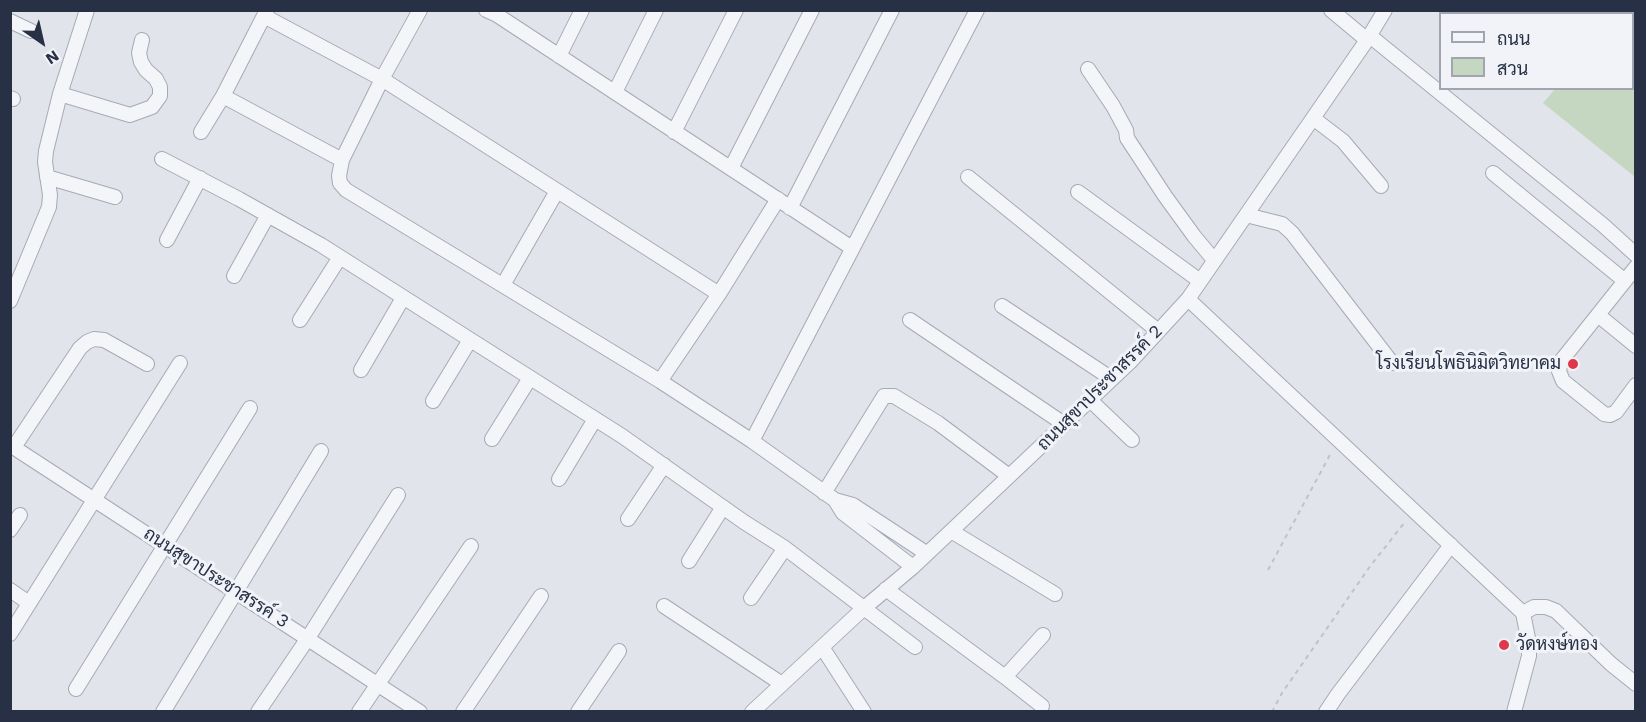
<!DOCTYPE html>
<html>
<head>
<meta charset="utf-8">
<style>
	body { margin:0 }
	#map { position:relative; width:1646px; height:722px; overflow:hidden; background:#e1e4eb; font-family:"Work Sans",Sarabun,sans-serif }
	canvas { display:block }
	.frame { position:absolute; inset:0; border:12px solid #273045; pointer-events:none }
	.legend { position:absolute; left:1439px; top:12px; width:195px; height:78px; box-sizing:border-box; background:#f1f3f8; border:2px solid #a0a5b0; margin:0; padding:8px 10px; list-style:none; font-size:18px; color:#273045 }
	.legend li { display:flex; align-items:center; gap:12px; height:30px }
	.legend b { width:30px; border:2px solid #a0a5b0 }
	.north { position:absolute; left:12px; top:12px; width:60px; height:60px; -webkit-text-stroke:4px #f1f3f8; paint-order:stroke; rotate:146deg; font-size:16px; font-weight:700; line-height:24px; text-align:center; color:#273045 }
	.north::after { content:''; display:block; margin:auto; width:21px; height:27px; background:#273045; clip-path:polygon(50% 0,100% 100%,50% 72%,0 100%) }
</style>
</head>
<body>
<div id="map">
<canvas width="1646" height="722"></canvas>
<div class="frame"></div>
<ul class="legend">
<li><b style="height:8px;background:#f4f5f9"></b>ถนน</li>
<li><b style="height:16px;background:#c5d6c1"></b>สวน</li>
</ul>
<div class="north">N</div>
</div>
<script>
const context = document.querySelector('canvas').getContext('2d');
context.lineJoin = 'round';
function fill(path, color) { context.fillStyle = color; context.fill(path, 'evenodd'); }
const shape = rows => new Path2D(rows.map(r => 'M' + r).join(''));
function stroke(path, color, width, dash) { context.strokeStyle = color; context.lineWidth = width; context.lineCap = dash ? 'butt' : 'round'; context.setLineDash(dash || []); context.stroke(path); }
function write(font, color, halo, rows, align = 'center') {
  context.font = font + ' "Work Sans",Sarabun,sans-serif'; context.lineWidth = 6; context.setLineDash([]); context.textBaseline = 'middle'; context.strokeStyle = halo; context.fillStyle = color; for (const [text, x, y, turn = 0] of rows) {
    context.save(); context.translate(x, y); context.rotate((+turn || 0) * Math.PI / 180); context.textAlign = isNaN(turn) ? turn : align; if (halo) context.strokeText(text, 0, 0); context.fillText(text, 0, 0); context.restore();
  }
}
const green = shape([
	[1618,11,1635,11,1635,177,1543,103,1555,89,1632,88,1632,14,1616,13]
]);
const path = shape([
	[1268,570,1331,453],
	[1272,712,1282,693,1371,565,1405,522]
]);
const minor = shape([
	[420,10,382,79,342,160,339,176,340,183,346,190,660,381,752,441,835,500,843,513,913,567],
	[486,10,497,15,852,248],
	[1331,10,1367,40],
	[1510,14,1513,10],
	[264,16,382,79,719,294],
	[10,21,31,31],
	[1370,36,1603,225,1636,255],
	[559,56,582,10],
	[1088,69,1113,106,1126,130,1127,138,1165,196,1194,236,1214,260],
	[615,92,656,10],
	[60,94,130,115,152,107,160,96,160,87,156,79,146,70,141,62,139,53,142,40],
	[223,96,342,160],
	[10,98,13,99],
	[1313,118,1343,141,1381,186],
	[201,132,223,96,267,10],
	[674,132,736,10],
	[162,159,239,199,321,245,622,436,744,522,785,548,915,647],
	[731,168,812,10],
	[1493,173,1625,281],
	[47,177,115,197],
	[968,177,1158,331],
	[1078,192,1200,281],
	[790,208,892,10],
	[1246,215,1282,224,1292,233,1392,363],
	[167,240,200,178],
	[1636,267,1561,361,1559,371,1563,381,1604,414,1610,415,1616,412,1636,385],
	[234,276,268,215],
	[503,285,557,191],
	[1188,299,1523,613,1529,643,1529,656,1514,712],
	[10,301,49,207,50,195,45,162,46,151,60,94,87,10],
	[1002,306,1112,379],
	[1598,315,1636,346],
	[300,320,340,257],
	[910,320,1064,424],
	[361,370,403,298],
	[660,381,719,294,778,199],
	[1090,400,1132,440],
	[433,401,470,340],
	[492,439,530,378],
	[752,441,977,10],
	[10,445,420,712],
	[14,447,80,348,87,342,94,339,104,340,147,364],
	[559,479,595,419],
	[824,493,884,396,894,396,938,423,1009,476],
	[835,500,853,505,926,553],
	[628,519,664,465],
	[10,530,20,515],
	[951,531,1055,594],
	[689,561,723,507],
	[886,589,1005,677,1043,635],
	[10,590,29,603],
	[751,598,785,548],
	[664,606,782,684],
	[1523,613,1534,607,1546,607,1556,611,1611,664,1636,684],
	[10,634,180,363],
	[822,647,864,712],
	[1005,677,1042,706],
	[76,689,250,408],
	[163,712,321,451],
	[258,712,308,638,398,495],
	[359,712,471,546],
	[463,712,541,596],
	[578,712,619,651],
	[752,712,864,608,913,567,1130,362,1188,299,1367,40,1385,10],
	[1326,712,1338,694,1451,545]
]);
const markers = [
	[1573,364,6,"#de384a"],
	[1504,645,6,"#de384a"]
];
const poiNames = [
	["โรงเรียนโพธินิมิตวิทยาคม",1561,364],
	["วัดหงษ์ทอง",1516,645,"left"]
];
const streetNames = [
	["ถนนสุขาประชาสรรค์ 2",1100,388,-45],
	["ถนนสุขาประชาสรรค์ 3",216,578,33]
];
fill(green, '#c5d6c1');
stroke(minor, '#a5aab6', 16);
stroke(path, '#bfc2ca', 2, [4.5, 4.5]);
stroke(minor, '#f4f5f9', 14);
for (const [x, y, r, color] of markers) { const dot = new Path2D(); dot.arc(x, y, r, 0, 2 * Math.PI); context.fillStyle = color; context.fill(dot); stroke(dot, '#f1f3f8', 2); }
write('18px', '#273045', '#f1f3f8', poiNames, 'right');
write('18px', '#273045', '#f1f3f8', streetNames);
</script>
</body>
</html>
